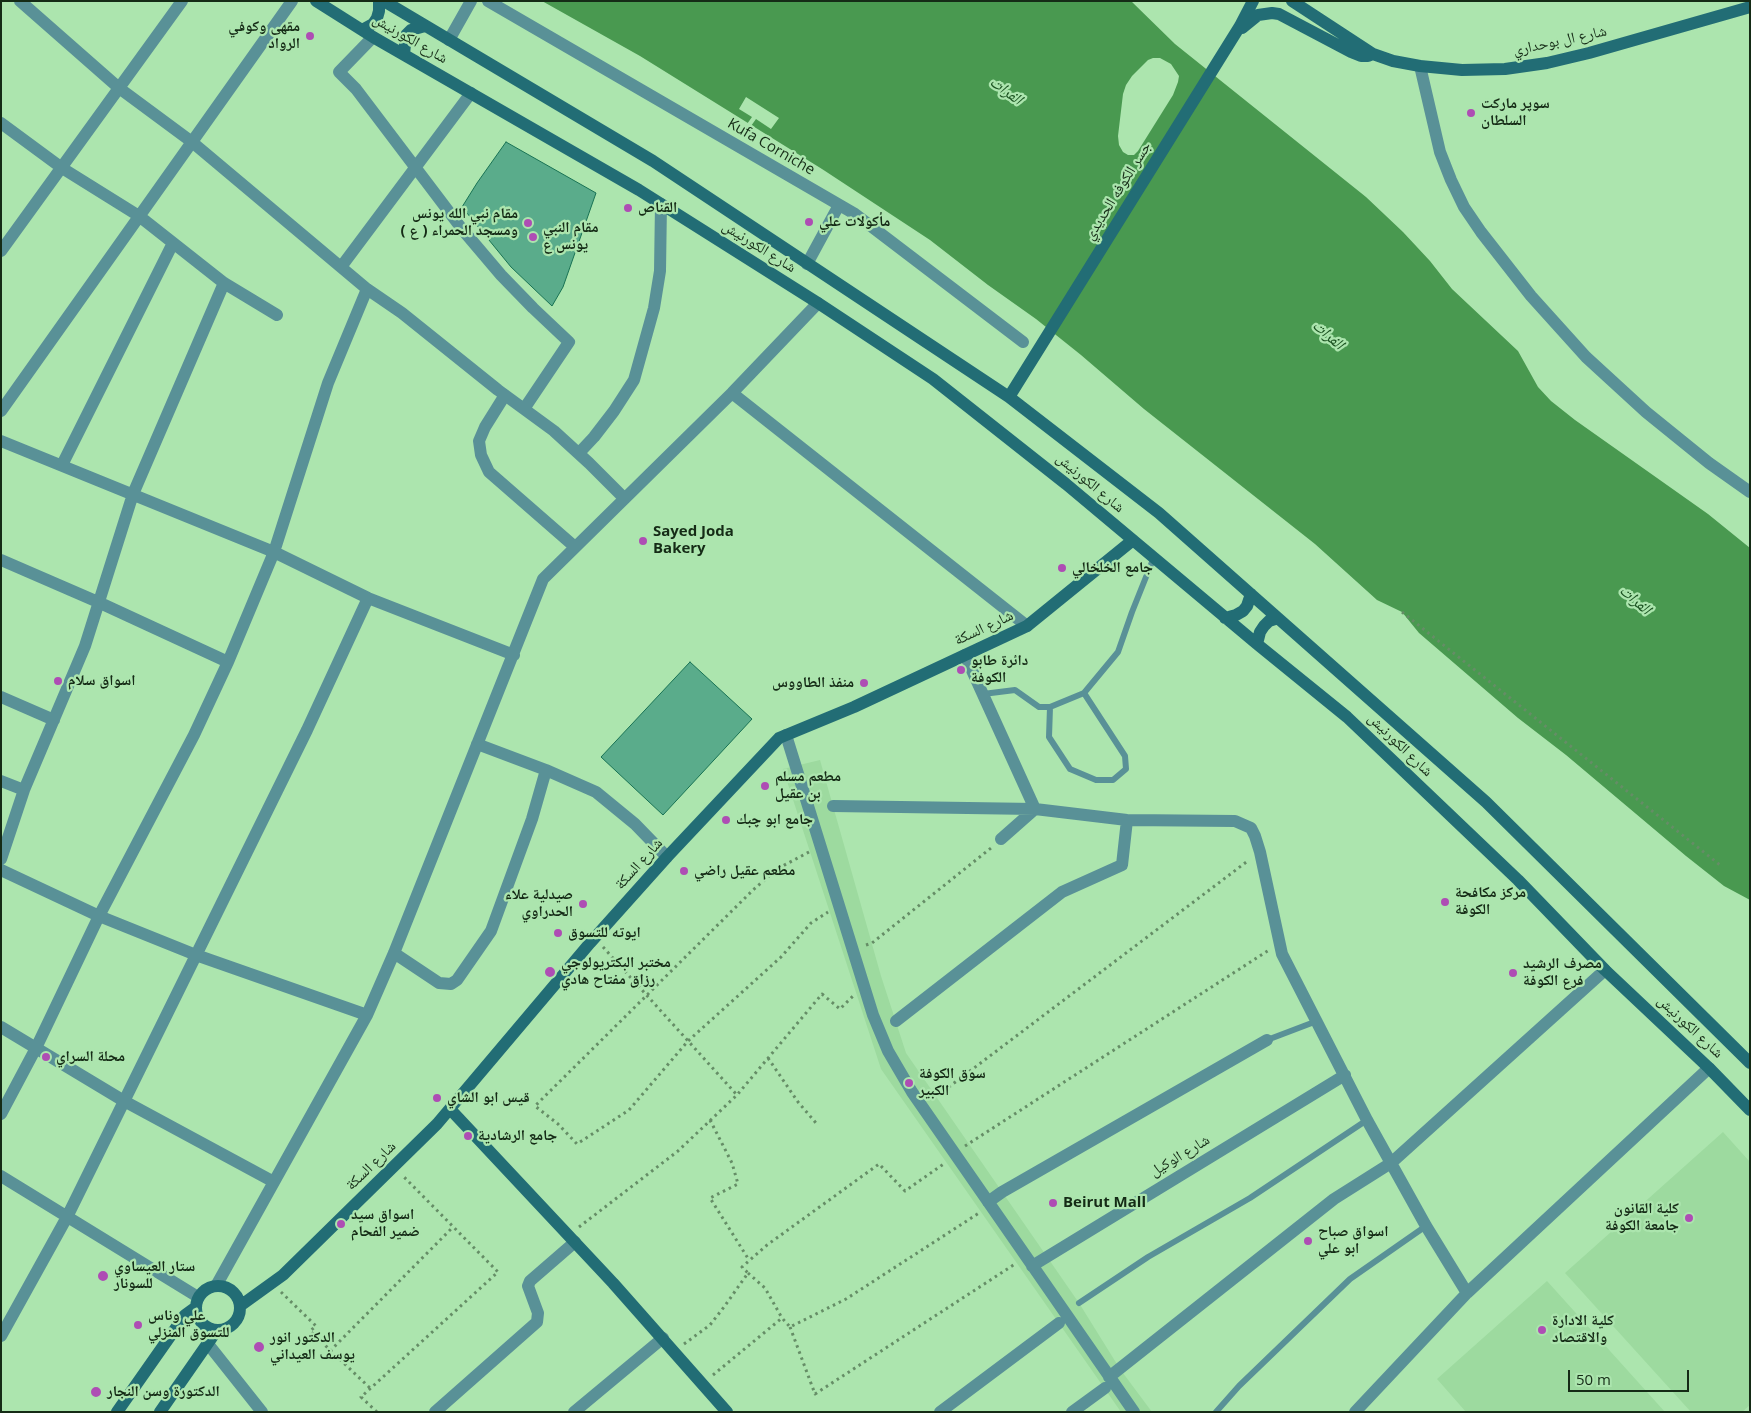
<!DOCTYPE html>
<html>
<head>
<meta charset="utf-8">
<style>
	body { margin:0 }
	#map { position:relative; width:1751px; height:1413px; overflow:hidden; background:#ace5ae; font-family:"Open Sans",sans-serif }
	canvas { display:block }
	.frame { position:absolute; inset:0; border:2px solid #152b16; pointer-events:none }
	.scale { position:absolute; left:1568px; top:1370px; width:121px; height:22px; box-sizing:border-box; border:2px solid #152b16; border-top:0; padding-left:6px; font-size:15px; line-height:18px; white-space:nowrap; color:#152b16; -webkit-text-stroke:4px #ace5ae; paint-order:stroke }
</style>
</head>
<body>
<div id="map">
<canvas width="1751" height="1413"></canvas>
<div class="frame"></div>
<div class="scale">50 m</div>
</div>
<script>
const context = document.querySelector('canvas').getContext('2d');
context.lineJoin = 'round';
function fill(path, color) { context.fillStyle = color; context.fill(path, 'evenodd'); }
const shape = rows => new Path2D(rows.map(r => 'M' + r).join(''));
function stroke(path, color, width, dash) { context.strokeStyle = color; context.lineWidth = width; context.lineCap = dash ? 'butt' : 'round'; context.setLineDash(dash || []); context.stroke(path); }
function write(font, color, halo, rows, align = 'center') {
  context.font = font + ' "Open Sans","Noto Naskh Arabic",sans-serif'; context.lineWidth = 4.5; context.setLineDash([]); context.textBaseline = 'middle'; context.strokeStyle = halo; context.fillStyle = color; for (const [text, x, y, turn = 0] of rows) {
    context.save(); context.translate(x, y); context.rotate((+turn || 0) * Math.PI / 180); context.textAlign = isNaN(turn) ? turn : align; if (halo) context.strokeText(text, 0, 0); context.fillText(text, 0, 0); context.restore();
  }
}
const built = shape([
	[820,760,881,976,906,1053,1079,1303,1120,1369,1152,1412,1121,1412,881,1069,783,769],
	[1723,1132,1750,1162,1750,1405,1742,1412,1691,1412,1565,1273],
	[1547,1281,1665,1412,1466,1412,1437,1379]
]);
const water = shape([
	[542,1,1131,1,1175,44,1366,197,1403,232,1430,261,1452,289,1518,351,1538,387,1551,401,1575,420,1708,514,1750,548,1750,900,1724,886,1686,856,1566,755,1518,718,1419,633,1402,612,1377,600,1315,544,1144,409,1081,355,1036,319,988,285,930,240,822,169,640,56],
	[1153,58,1160,58,1171,64,1179,76,1178,82,1173,95,1138,151,1134,155,1128,155,1123,152,1119,145,1118,136,1123,94,1126,85,1132,76,1148,60]
]);
const pier = shape([
	[746,97,779,118,771,129,756,119,751,126,747,124,752,117,739,109]
]);
const building = shape([
	[506,142,596,193,563,287,552,306,511,267,462,207,477,183,506,142],
	[690,662,752,719,663,815,601,757,690,662]
]);
const path = shape([
	[1402,612,1720,865],
	[809,852,777,869,753,890,535,1106,558,1124,577,1144,629,1110,688,1041,781,957,811,923,828,912],
	[866,945,872,943,991,848],
	[603,947,737,1095],
	[768,1058,798,1102,816,1123],
	[933,1099,1249,860],
	[710,1120,732,1163,738,1184,710,1198,749,1260],
	[965,1146,1269,950],
	[579,1227,678,1151,737,1095,822,994,840,1009,854,995],
	[748,1273,765,1288,782,1318],
	[281,1292,316,1326,310,1331,370,1388],
	[790,1327,815,1394,1015,1264],
	[684,1344,710,1325,724,1307,748,1273,742,1267,767,1245,879,1164,905,1191,945,1163],
	[330,1351,453,1227],
	[713,1375,782,1318,790,1327,846,1299,979,1213],
	[377,1412,361,1397,498,1272,403,1176]
]);
const lane = shape([
	[983,694,1015,690,1039,707,1050,707,1084,693,1118,652,1132,612,1154,557],
	[1050,707,1049,737,1070,769,1096,780,1113,780,1126,769,1125,756,1084,693],
	[1267,1040,1317,1021],
	[1079,1303,1148,1257,1250,1198,1367,1120],
	[1216,1412,1239,1386,1350,1279,1426,1226]
]);
const street = shape([
	[20,1,119,88,192,142,367,289,402,313,498,390,554,431,589,463,624,498],
	[488,1,855,214,1023,342],
	[373,37,339,72,356,89,462,229,501,275,533,308,569,342,524,409],
	[449,40,471,1],
	[1420,66,1440,152,1451,180,1464,207,1481,232,1531,296,1586,357,1646,412,1709,463,1750,492],
	[1,123,62,168,139,216,224,283,277,315],
	[1,251,182,1],
	[807,264,839,205],
	[341,267,471,93],
	[732,393,1027,626],
	[505,395,485,427,479,441,481,455,489,472,575,547],
	[1,411,292,1],
	[1,441,274,552,368,598,514,655],
	[579,453,594,437,614,411,634,380,654,308,660,271,661,204],
	[62,465,173,243],
	[1,560,98,602,228,662],
	[965,655,1035,809,1001,839],
	[1,697,54,720],
	[786,735,873,1015,888,1051,912,1092,1134,1412],
	[477,744,546,770,596,792,635,824,667,857],
	[1,781,24,790],
	[833,806,1035,809,1127,820,1235,821,1251,828,1255,836,1260,852,1282,954,1367,1120,1426,1226,1467,1293],
	[1,859,24,790,85,646,133,494,224,283],
	[1,870,99,916,196,955,367,1015],
	[394,953,439,983,451,984,457,980,491,931,532,819,546,770],
	[896,1021,1062,892,1122,865,1127,820],
	[1,1027,124,1101,274,1182],
	[1,1114,36,1048,99,916,194,735,228,662,274,552,328,383,367,289],
	[1,1176,198,1297],
	[988,1202,1002,1192,1267,1040],
	[1032,1266,1345,1075],
	[216,1286,367,1015,394,953,543,579,732,393,818,303],
	[1,1336,67,1217,307,730,368,598],
	[208,1344,262,1412],
	[1109,1377,1334,1199,1391,1163,1605,970],
	[435,1412,537,1322,538,1313,528,1286,530,1281,575,1242],
	[574,1412,663,1338],
	[940,1412,1059,1323],
	[1072,1412,1105,1388],
	[1355,1412,1467,1293,1709,1068]
]);
const secondary = shape([
	[316,1,373,37,639,190,818,303,933,379,1066,484,1257,644,1347,717,1518,880,1605,970,1709,1068,1750,1110],
	[384,1,653,161,1009,397,1159,513,1486,802,1750,1063],
	[1292,1,1373,54,1393,61,1420,66,1462,70,1505,69,1547,63,1589,53,1750,7],
	[1242,28,1258,15,1272,13,1279,14,1351,52,1361,56,1368,56,1373,54],
	[362,30,373,24,377,18,379,11,379,1],
	[404,54,406,35,411,30,425,26],
	[1009,397,1240,26,1253,1],
	[1225,618,1236,615,1243,611,1247,606,1251,594],
	[1257,644,1260,632,1264,626,1269,621,1278,618],
	[450,1109,613,1283,727,1412],
	'196 1308a22 22 0 1 1 44 0a22 22 0 1 1-44 0Z',
	[240,1306,283,1275,437,1124,590,943,667,857,779,738,854,707,1027,626,1133,540],
	[117,1412,185,1315,196,1307],
	[160,1412,217,1330]
]);
const markers = [
	[310,36,5,"#ae4db4"],
	[1471,113,5,"#ae4db4"],
	[628,208,5,"#ae4db4"],
	[809,222,5,"#ae4db4"],
	[528,223,5,"#ae4db4"],
	[533,237,5,"#ae4db4"],
	[643,541,5,"#ae4db4"],
	[1062,568,5,"#ae4db4"],
	[961,670,5,"#ae4db4"],
	[58,681,5,"#ae4db4"],
	[864,683,5,"#ae4db4"],
	[765,786,5,"#ae4db4"],
	[726,820,5,"#ae4db4"],
	[684,871,5,"#ae4db4"],
	[1445,902,5,"#ae4db4"],
	[583,904,5,"#ae4db4"],
	[558,933,5,"#ae4db4"],
	[550,972,6,"#ae4db4"],
	[1513,973,5,"#ae4db4"],
	[46,1057,5,"#ae4db4"],
	[909,1083,5,"#ae4db4"],
	[437,1098,5,"#ae4db4"],
	[468,1136,5,"#ae4db4"],
	[1053,1203,5,"#ae4db4"],
	[1689,1218,5,"#ae4db4"],
	[341,1224,5,"#ae4db4"],
	[1308,1241,5,"#ae4db4"],
	[103,1276,6,"#ae4db4"],
	[138,1325,5,"#ae4db4"],
	[1542,1330,5,"#ae4db4"],
	[259,1347,6,"#ae4db4"],
	[96,1392,6,"#ae4db4"]
];
const poiNames = [
	["مقهى وكوفي",300,27,"right"],
	["الرواد",300,44,"right"],
	["سوپر ماركت",1481,104],
	["السلطان",1481,121],
	["القناص",638,208],
	["مقام نبي الله يونس",518,214,"right"],
	["( ع ) ومسجد الحمراء",518,231,"right"],
	["مأكولات علي",819,222],
	["مقام النبي",543,228],
	["يونس ع",543,245],
	["Sayed Joda",653,532],
	["Bakery",653,549],
	["جامع الخلخالي",1072,568],
	["دائرة طابو",971,661],
	["الكوفة",971,678],
	["اسواق سلام",68,681],
	["منفذ الطاووس",854,683,"right"],
	["مطعم مسلم",775,777],
	["بن عقيل",775,794],
	["جامع ابو چبك",736,820],
	["مطعم عقيل راضي",694,871],
	["مركز مكافحة",1455,893],
	["الكوفة",1455,910],
	["صيدلية علاء",573,895,"right"],
	["الحدراوي",573,912,"right"],
	["ايوته للتسوق",568,933],
	["مختبر البكتريولوجي",561,963],
	["رزاق مفتاح هادي",561,980],
	["مصرف الرشيد",1523,964],
	["فرع الكوفة",1523,981],
	["محلة السراي",56,1057],
	["سوق الكوفة",919,1074],
	["الكبير",919,1091],
	["قيس ابو الشاي",447,1098],
	["جامع الرشادية",478,1136],
	["Beirut Mall",1063,1203],
	["كلية القانون",1679,1209,"right"],
	["جامعة الكوفة",1679,1226,"right"],
	["اسواق سيد",351,1215],
	["ضمير الفحام",351,1232],
	["اسواق صباح",1318,1232],
	["ابو علي",1318,1249],
	["ستار العيساوي",114,1267],
	["للسونار",114,1284],
	["علي وناس",148,1316],
	["للتسوق المنزلي",148,1333],
	["كلية الادارة",1552,1321],
	["والاقتصاد",1552,1338],
	["الدكتور انور",270,1338],
	["يوسف العيداني",270,1355],
	["الدكتورة وسن النجار",107,1392]
];
const streetNames = [
	["شارع الكورنيش",410,39,30],
	["شارع ال بوحداري",1560,41,-12],
	["Kufa Corniche",771,147,30],
	["جسر الکوفه الحديدي",1118,191,-58],
	["شارع الكورنيش",759,247,32],
	["شارع الكورنيش",1090,483,40],
	["شارع السكة",984,628,-25],
	["شارع الكورنيش",1400,745,44],
	["شارع السكة",639,864,-48],
	["شارع الكورنيش",1690,1027,43],
	["شارع الوكيل",1180,1156,-31],
	["شارع السكة",371,1166,-44]
];
const waterNames = [
	["الفرات",1006,91,36],
	["الفرات",1328,335,41],
	["الفرات",1635,600,41]
];
fill(built, '#9dda9f');
fill(water, '#499950');
fill(pier, '#ace5ae');
fill(building, '#5aac8b');
stroke(building, '#187254', 1);
stroke(path, '#658d66', 3, [2.5, 4]);
stroke(lane, '#599197', 6);
stroke(street, '#599197', 12);
stroke(secondary, '#226d75', 12);
for (const [x, y, r, color] of markers) { const dot = new Path2D(); dot.arc(x, y, r, 0, 2 * Math.PI); context.fillStyle = color; context.fill(dot); stroke(dot, '#ace5ae', 2); }
write('bold 15px', '#152b16', '#ace5ae', poiNames, 'left');
write('15px', '#152b16', '#ace5ae', streetNames);
write('italic 16px', '#1b5221', '#ace5ae', waterNames);
</script>
</body>
</html>
